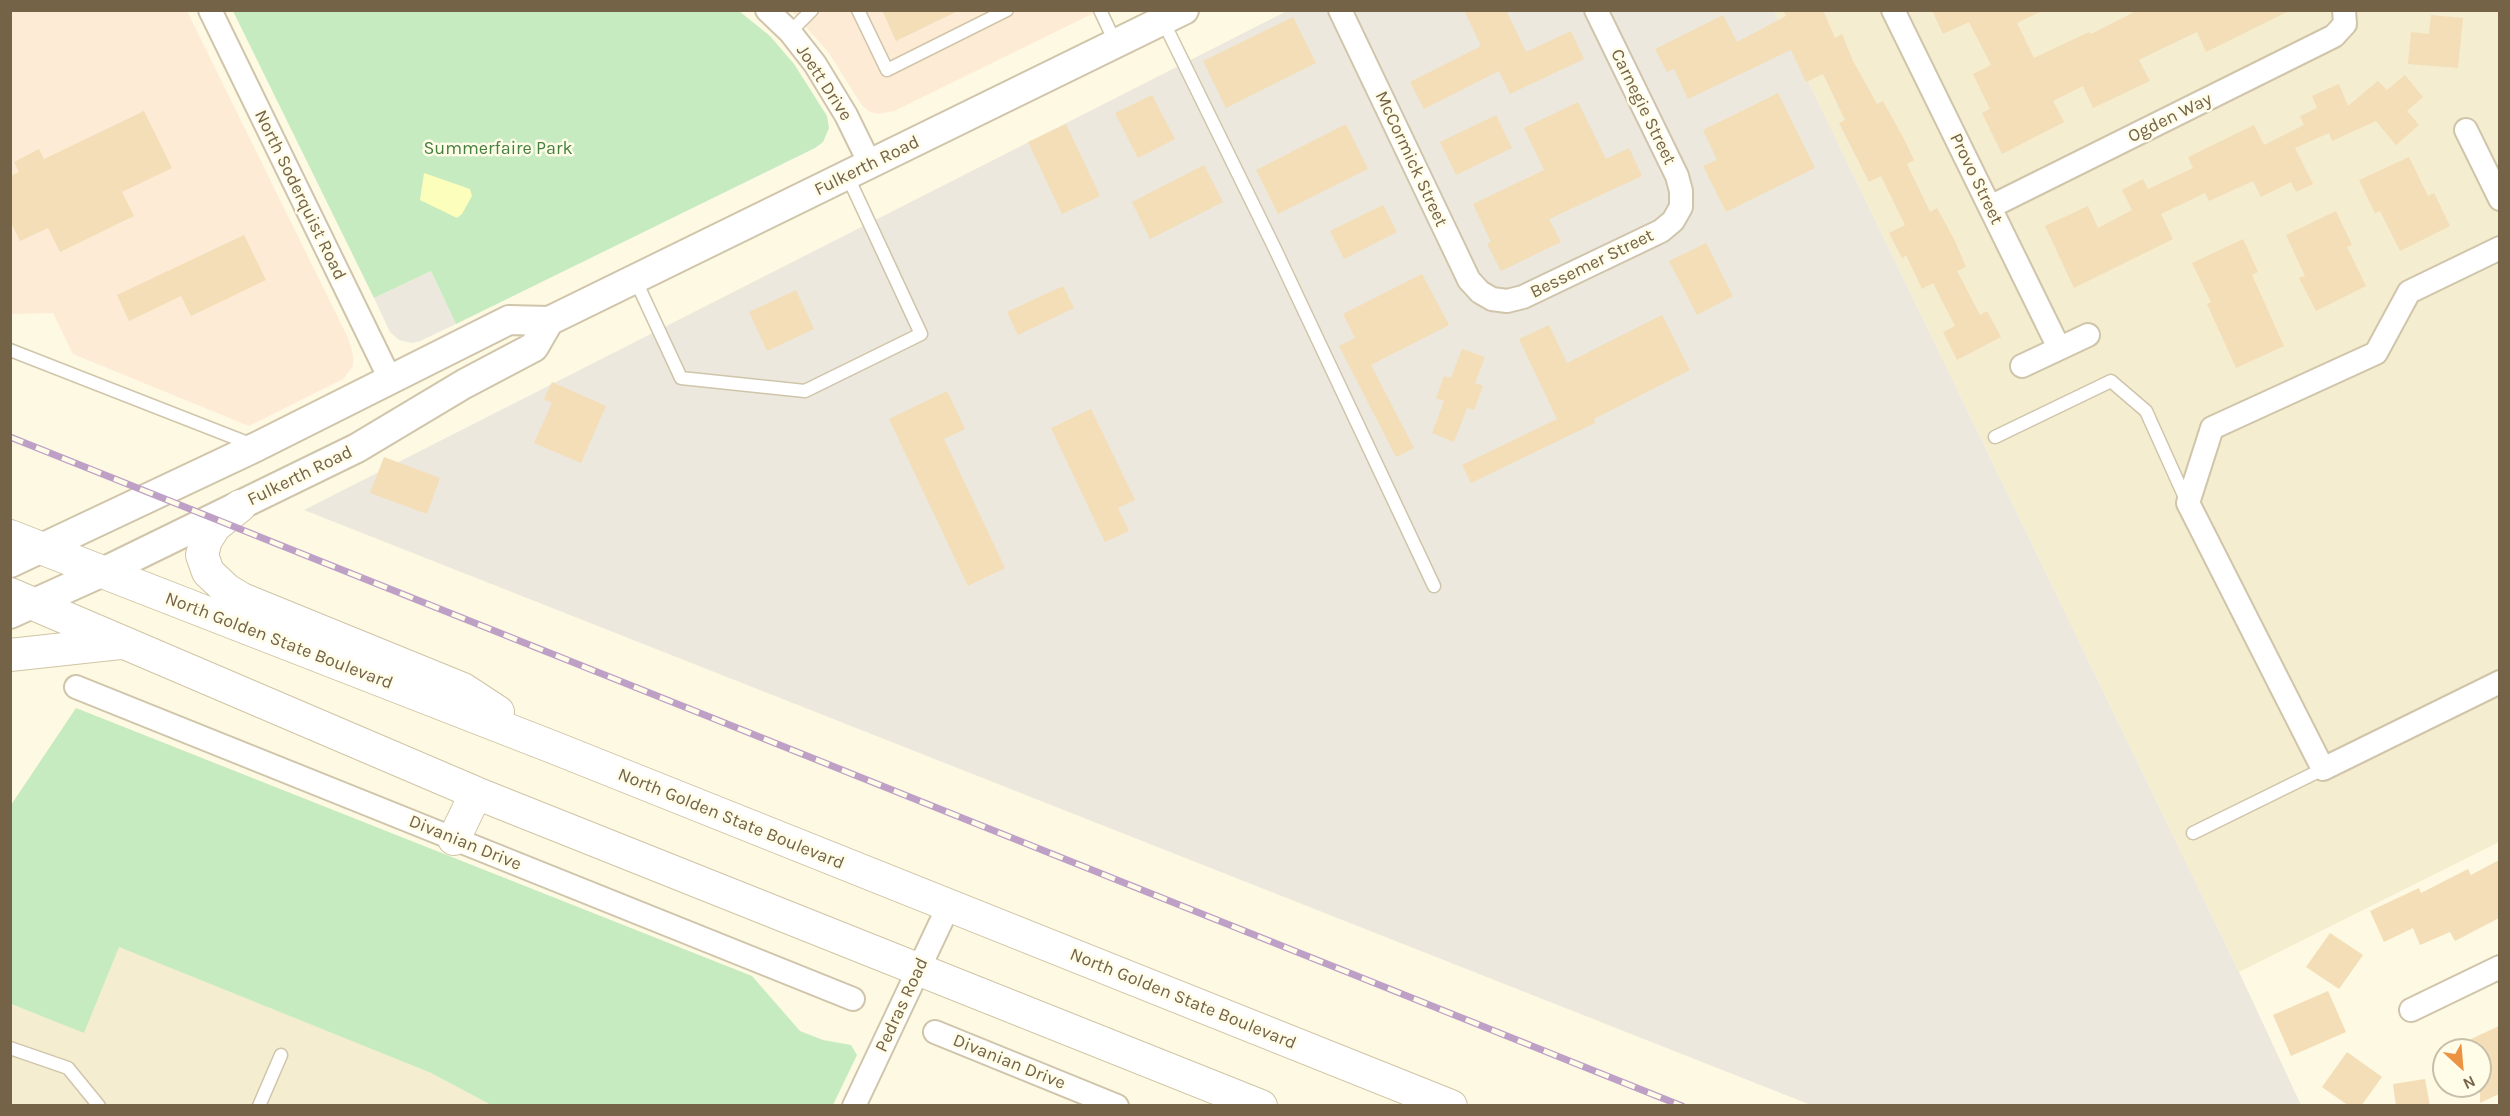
<!DOCTYPE html>
<html>
<head>
<meta charset="utf-8">
<style>
	body { margin:0 }
	#map { position:relative; width:2510px; height:1116px; overflow:hidden; background:#fdf9e2; font-family:Karla,sans-serif }
	canvas { display:block }
	.frame { position:absolute; inset:0; border:12px solid #756348; pointer-events:none }
	.north { position:absolute; left:2432px; top:1038px; width:60px; height:60px; box-sizing:border-box; background:#fffce8; border:2px solid #c8bfa8; border-radius:50%; rotate:154deg; font-size:16px; font-weight:700; line-height:24px; text-align:center; color:#756348 }
	.north::after { content:''; display:block; margin:auto; width:21px; height:27px; background:#eb9243; clip-path:polygon(50% 0,100% 100%,50% 72%,0 100%) }
</style>
</head>
<body>
<div id="map">
<canvas width="2510" height="1116"></canvas>
<div class="frame"></div>
<div class="north">N</div>
</div>
<script>
const context = document.querySelector('canvas').getContext('2d');
context.lineJoin = 'round';
function fill(path, color) { context.fillStyle = color; context.fill(path, 'evenodd'); }
const shape = rows => new Path2D(rows.map(r => 'M' + r).join(''));
function stroke(path, color, width, dash) { context.strokeStyle = color; context.lineWidth = width; context.lineCap = dash ? 'butt' : 'round'; context.setLineDash(dash || []); context.stroke(path); }
function write(font, color, halo, rows, align = 'center') {
  context.font = font + ' Karla,sans-serif'; context.lineWidth = 5; context.setLineDash([]); context.textBaseline = 'middle'; context.strokeStyle = halo; context.fillStyle = color; for (const [text, x, y, turn = 0] of rows) {
    context.save(); context.translate(x, y); context.rotate((+turn || 0) * Math.PI / 180); context.textAlign = isNaN(turn) ? turn : align; if (halo) context.strokeText(text, 0, 0); context.fillText(text, 0, 0); context.restore();
  }
}
const residential = shape([
	[1774,11,2499,11,2499,842,2239,972],
	[118,946,431,1073,491,1105,11,1105,10,1004,84,1032]
]);
const commercial = shape([
	[10,11,187,11,348,338,353,355,353,366,343,379,249,426,73,354,53,313,11,314],
	[792,11,1098,11,894,111,878,114,868,111,861,104,829,53]
]);
const industrial = shape([
	[1287,11,1774,11,2239,972,2301,1105,1811,1105,304,510],
	[431,271,456,324,420,341,412,343,399,340,390,332,374,298]
]);
const green = shape([
	[233,11,739,11,770,36,794,64,827,116,829,128,823,142,815,148,456,324,431,271,374,298],
	[76,708,752,976,800,1031,823,1040,851,1045,857,1055,833,1105,491,1105,431,1073,119,947,84,1033,11,1004,11,805]
]);
const sand = shape([
	[424,173,470,189,472,196,462,214,457,218,420,200]
]);
const building = shape([
	[882,10,960,10,896,41],
	[1464,10,1506,10,1526,52,1571,31,1584,59,1510,94,1499,71,1424,109,1410,82,1481,46],
	[1783,10,1823,10,1835,38,1842,34,1853,61,1877,104,1883,101,1904,139,1914,160,1907,164,1930,212,1937,208,1955,241,1966,267,1957,271,1980,315,1987,311,2001,337,1957,360,1943,332,1955,326,1933,283,1922,289,1906,255,1902,258,1889,233,1905,225,1881,176,1869,182,1839,123,1845,120,1823,74,1806,82,1791,50,1688,99,1674,69,1667,72,1655,49,1723,15,1737,42,1786,16],
	[1932,10,2044,10,2017,23,2034,58,2089,32,2091,34,2138,10,2291,10,2206,52,2197,32,2159,50,2139,60,2150,81,2093,108,2083,86,2053,101,2064,122,2002,154,1982,113,1990,109,1973,74,1991,65,1969,22,1943,34],
	[2431,15,2463,18,2458,68,2408,64,2411,32,2429,34],
	[1293,17,1316,63,1226,108,1203,61],
	[2405,75,2423,97,2407,111,2419,125,2396,145,2376,121,2332,141,2329,133,2295,148,2313,184,2296,192,2291,182,2261,197,2253,181,2209,201,2205,193,2161,214,2173,239,2074,288,2045,226,2088,206,2098,228,2132,210,2122,190,2143,179,2148,189,2193,168,2188,157,2254,125,2264,145,2304,125,2300,116,2317,108,2312,96,2339,84,2348,106,2378,81,2387,90],
	[1778,93,1815,168,1726,212,1703,166,1717,160,1703,130],
	[1152,95,1175,139,1138,158,1115,113],
	[1578,102,1606,159,1629,148,1642,176,1549,219,1561,242,1501,271,1487,244,1491,242,1473,204,1544,170,1524,128],
	[144,111,172,168,122,192,134,216,60,252,48,228,20,241,10,221,10,176,19,172,14,162,39,149,44,159],
	[1496,115,1512,148,1456,175,1440,142],
	[1066,124,1100,196,1062,214,1028,142],
	[1346,124,1368,169,1278,214,1256,170],
	[2409,157,2428,196,2434,193,2450,226,2400,251,2380,211,2375,213,2359,180],
	[1204,165,1223,202,1150,239,1132,202],
	[1383,205,1397,232,1344,259,1330,231],
	[2336,211,2352,245,2347,247,2366,286,2316,311,2299,278,2305,276,2286,235],
	[244,235,266,280,191,316,181,296,129,321,117,295],
	[2243,239,2258,272,2252,275,2284,346,2236,368,2207,304,2211,302,2192,263],
	[1706,243,1733,296,1697,315,1669,261],
	[1422,274,1449,325,1371,365,1414,448,1396,457,1339,346,1355,338,1343,314],
	[1063,286,1074,308,1018,335,1007,312],
	[796,290,814,329,767,351,749,312],
	[1662,315,1690,370,1594,419,1595,423,1471,483,1462,465,1557,419,1519,339,1549,325,1567,363],
	[1462,349,1485,357,1475,383,1483,386,1474,410,1467,408,1454,442,1432,433,1444,401,1436,398,1444,376,1451,378],
	[552,382,606,406,581,463,534,443,552,403,544,399],
	[947,391,965,429,944,439,1005,568,968,586,889,419],
	[1091,409,1135,500,1118,508,1129,531,1105,542,1051,428],
	[384,457,440,478,427,514,370,493],
	[2499,860,2499,918,2455,941,2450,932,2420,945,2413,928,2384,942,2370,911,2419,888,2421,893,2468,869,2471,875],
	[2330,933,2363,955,2339,989,2306,967],
	[2328,991,2346,1032,2291,1056,2273,1015],
	[2499,1026,2499,1094,2480,1103,2480,1050,2476,1050,2471,1039],
	[2347,1052,2382,1077,2361,1106,2349,1106,2322,1087],
	[2425,1079,2430,1106,2396,1106,2393,1084]
]);
const service = shape([
	[858,10,887,70,1007,10],
	[1100,10,1116,44],
	[1163,21,1275,249,1434,586],
	[790,32,812,10],
	[635,279,681,378,805,391,921,334,847,175],
	[10,350,253,445],
	[1995,437,2111,381,2146,411,2187,502],
	[2193,833,2323,769],
	[10,1048,68,1068,99,1106],
	[259,1106,281,1055]
]);
const minor = shape([
	[210,10,390,379],
	[767,10,790,32,815,64,846,115,870,164],
	[1340,10,1469,280,1480,292,1492,299,1507,301,1523,297,1661,231,1673,221,1681,207,1681,191,1677,176,1596,10],
	[1893,10,2059,348],
	[2466,130,2500,199],
	[1990,207,2334,36,2345,24,2344,10],
	[2500,248,2409,292,2376,353,2212,428,2188,503,2323,769,2500,682],
	[2022,366,2088,335],
	[76,687,853,999],
	[2411,1010,2500,967],
	[935,1032,1117,1106],
	[854,1106,949,905]
]);
const tertiary = shape([
	[10,563,256,447,509,320,549,321,1184,10],
	[10,614,103,572,357,448,464,384,534,347,549,321]
]);
const secondary = shape([
	[240,506,215,526,206,540,202,555,208,572,227,590,242,599,463,689,498,712],
	[10,536,555,748,1451,1106],
	[10,594,476,793,1261,1106],
	[10,655,120,643],
	[454,839,476,793]
]);
const rail = shape([
	[10,437,1682,1106]
]);
const streetNames = [
	["Joett Drive",824,83,57],
	["Carnegie Street",1643,107,64],
	["Ogden Way",2170,118,-26],
	["McCormick Street",1411,159,65],
	["Fulkerth Road",867,166,-26],
	["Provo Street",1976,179,64],
	["North Soderquist Road",300,195,64],
	["Bessemer Street",1592,264,-26],
	["Fulkerth Road",300,476,-26],
	["North Golden State Boulevard",279,641,21],
	["North Golden State Boulevard",731,819,22],
	["Divanian Drive",465,843,22],
	["North Golden State Boulevard",1183,999,22],
	["Pedras Road",902,1005,-65],
	["Divanian Drive",1009,1062,22]
];
const parkNames = [
	["Summerfaire Park",498,149]
];
fill(residential, '#f5edd0');
fill(commercial, '#feebd5');
fill(industrial, '#ece8dd');
fill(green, '#c7ebc0');
fill(sand, '#fcfebb');
fill(building, '#f3deb8');
stroke(service, '#d0c5ab', 15);
stroke(minor, '#d0c5ab', 26);
stroke(tertiary, '#d0c5ab', 32);
stroke(secondary, '#d1c4a6', 34);
stroke(service, '#fff', 12);
stroke(minor, '#fff', 22);
stroke(tertiary, '#fff', 28);
stroke(secondary, '#fff', 32);
stroke(rail, '#bea0c6', 7);
stroke(rail, '#fffce8', 4.5, [14]);
write('18px', '#756348', '#fffce8', streetNames);
write('18px', '#448141', '#fffce8', parkNames);
</script>
</body>
</html>
